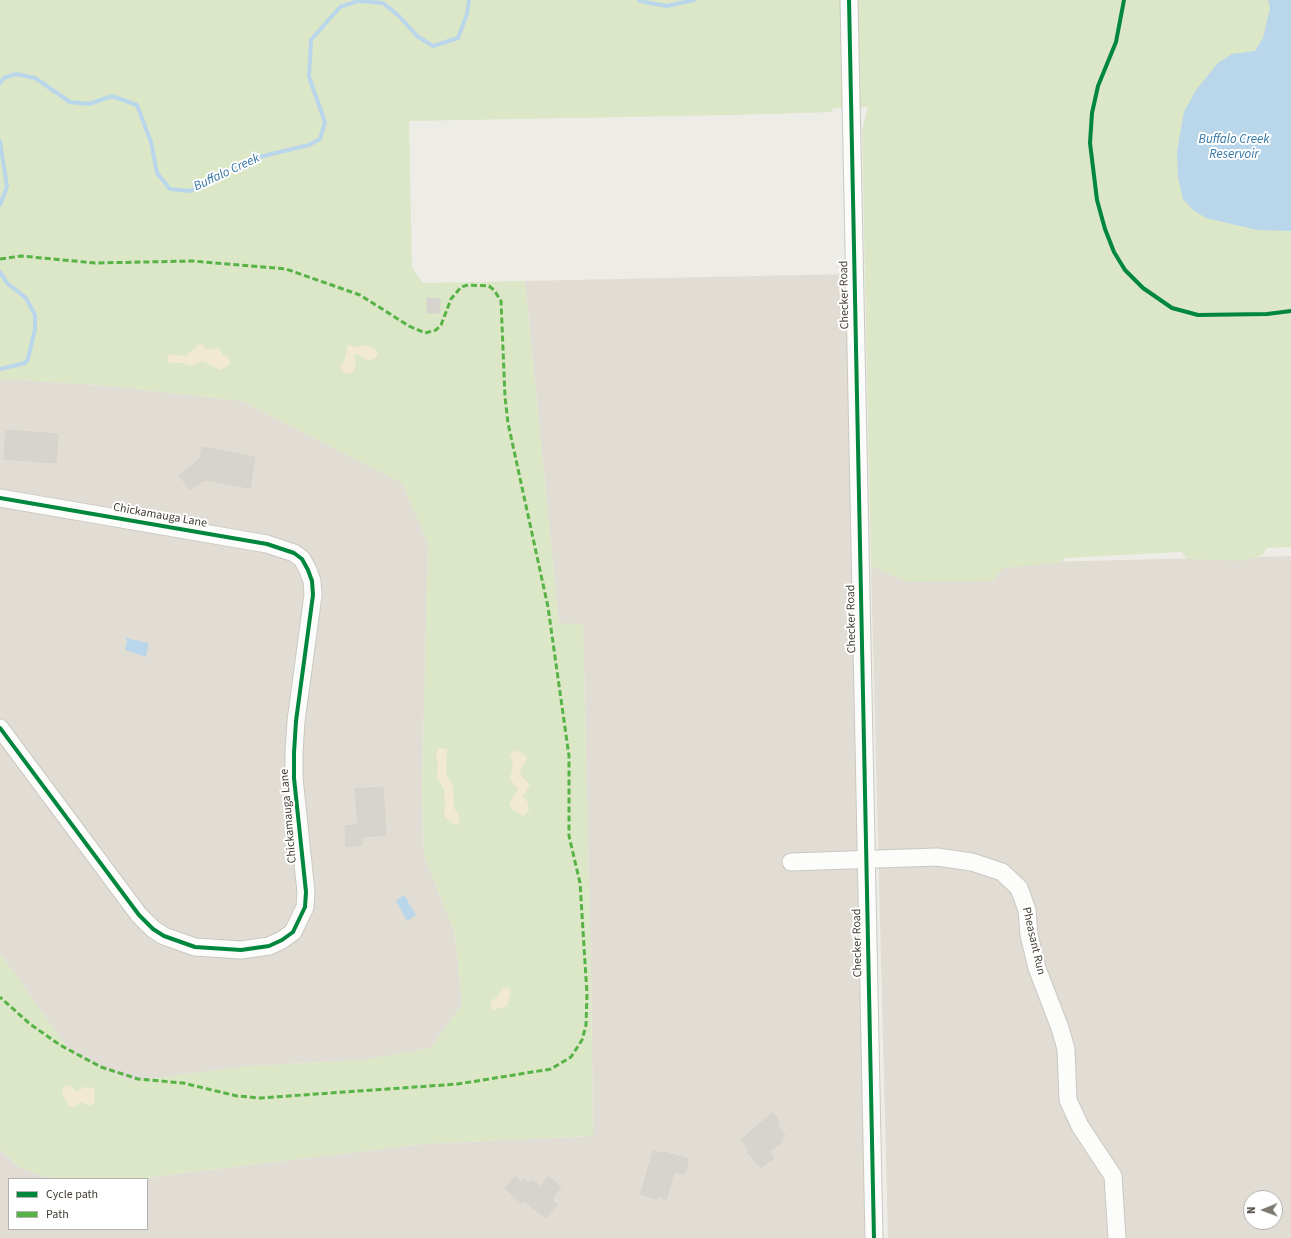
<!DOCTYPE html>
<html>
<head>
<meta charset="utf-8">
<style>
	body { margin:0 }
	#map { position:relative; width:1291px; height:1238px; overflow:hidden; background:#eeece6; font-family:"Source Sans 3",sans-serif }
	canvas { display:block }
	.legend { position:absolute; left:8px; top:1178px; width:140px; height:52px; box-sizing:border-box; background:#fff; border:1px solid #b3b1ae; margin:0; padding:5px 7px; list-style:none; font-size:12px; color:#423d34 }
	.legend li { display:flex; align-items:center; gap:8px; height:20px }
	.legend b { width:20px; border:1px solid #b3b1ae }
	.north { position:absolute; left:1243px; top:1190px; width:40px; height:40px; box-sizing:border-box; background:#fff; border:1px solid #b3b1ae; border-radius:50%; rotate:269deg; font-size:11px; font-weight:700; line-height:16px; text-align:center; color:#423d34 }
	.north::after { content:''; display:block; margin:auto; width:14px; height:18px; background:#7e7a72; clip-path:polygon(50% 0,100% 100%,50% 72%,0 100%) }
</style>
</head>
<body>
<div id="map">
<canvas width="1291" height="1238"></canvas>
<ul class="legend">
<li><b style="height:5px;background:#00873e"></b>Cycle path</li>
<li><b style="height:5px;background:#57b346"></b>Path</li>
</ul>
<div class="north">N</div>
</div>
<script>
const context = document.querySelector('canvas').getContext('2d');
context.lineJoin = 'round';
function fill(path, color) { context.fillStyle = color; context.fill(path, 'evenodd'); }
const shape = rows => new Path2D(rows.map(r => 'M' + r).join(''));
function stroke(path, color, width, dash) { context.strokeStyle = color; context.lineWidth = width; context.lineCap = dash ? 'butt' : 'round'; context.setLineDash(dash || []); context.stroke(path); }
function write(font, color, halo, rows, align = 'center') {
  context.font = font + ' "Source Sans 3",sans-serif'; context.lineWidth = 4; context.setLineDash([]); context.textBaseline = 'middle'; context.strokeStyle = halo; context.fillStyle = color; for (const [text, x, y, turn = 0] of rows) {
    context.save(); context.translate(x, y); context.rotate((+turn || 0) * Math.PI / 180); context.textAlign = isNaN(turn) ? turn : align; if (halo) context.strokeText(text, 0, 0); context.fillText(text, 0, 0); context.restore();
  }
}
const residential = shape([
	[849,274,865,1238,0,1238,0,1149,19,1167,51,1179,9,1179,9,1229,147,1229,147,1179,136,1179,423,1144,593,1136,591,968,583,624,559,624,525,281],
	[0,379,99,385,242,401,402,483,428,543,422,789,424,855,455,934,462,1004,431,1048,362,1060,249,1066,130,1081,71,1053,0,953],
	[1291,556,1291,1238,888,1238,871,566],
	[1251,1198,1275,1198,1275,1222,1251,1222]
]);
const green = shape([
	[0,0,1291,0,1291,547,1267,548,1262,555,1242,561,1187,559,1181,552,1064,558,1061,563,1003,568,993,581,908,582,871,566,862,131,868,107,833,108,832,112,734,115,409,121,412,268,423,283,525,281,559,623,583,624,591,968,593,1136,423,1144,136,1179,51,1179,19,1167,0,1149,0,953,71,1053,130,1081,249,1066,362,1060,431,1048,462,1004,455,934,424,855,422,789,428,543,402,483,242,401,99,385,0,379]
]);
const sand = shape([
	[203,344,206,350,217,348,220,350,223,355,229,358,230,364,220,370,203,361,190,366,182,363,171,363,168,361,167,358,170,354,186,356,198,345],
	[348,345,359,347,366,345,374,348,378,353,377,356,374,359,368,361,357,354,354,355,356,363,354,370,350,374,345,373,340,367,345,358],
	[438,748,447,749,446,775,453,785,454,808,460,817,458,825,453,824,444,816,445,805,444,789,437,778,438,766,436,756],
	[517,750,525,755,527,759,521,769,520,774,530,785,523,796,528,803,529,811,523,816,512,809,509,804,518,789,510,779,513,765,510,755],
	[507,987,511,991,507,1006,494,1010,492,1010,490,1002,497,997,502,989],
	[70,1085,76,1092,85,1087,93,1088,95,1092,94,1103,89,1106,81,1102,75,1107,70,1107,67,1104,62,1092,63,1087]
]);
const water = shape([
	[1268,0,1291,0,1291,231,1257,230,1206,218,1193,210,1183,199,1178,177,1177,151,1184,112,1196,90,1218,63,1232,54,1255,51,1263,38,1270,8],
	[126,638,149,643,146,657,125,650,127,642],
	[404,895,416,915,407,921,396,901]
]);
const stream = shape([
	[639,0,649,3,667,6,694,0],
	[0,83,4,78,16,74,35,78,70,102,89,104,112,96,137,105,151,142,157,173,170,189,189,191,207,185,222,174,259,157,309,145,320,139,325,122,309,77,311,40,340,7,358,1,383,3,399,16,417,36,433,46,458,38,467,14,469,0],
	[0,141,7,187,0,205],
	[0,272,7,283,26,298,35,315,35,329,28,359,25,363,0,369]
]);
const building = shape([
	[427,298,440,299,440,313,427,313,427,298],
	[6,430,58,434,56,463,4,459,6,430],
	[202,447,255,457,250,488,204,480,190,490,179,475,200,459,202,447],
	[383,787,386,835,362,837,362,845,346,847,345,826,358,825,355,789,383,787],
	[773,1112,780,1123,777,1125,785,1135,780,1139,782,1142,769,1152,774,1158,761,1168,747,1152,749,1150,741,1140,773,1112],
	[653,1151,664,1154,664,1152,689,1159,684,1174,674,1172,666,1199,658,1196,657,1199,641,1194,653,1151],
	[548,1176,561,1187,552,1199,557,1205,545,1218,524,1201,522,1204,505,1188,515,1177,521,1182,524,1179,529,1184,532,1180,541,1187,548,1176]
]);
const minor = shape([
	[849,0,874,1238],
	[0,498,267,544,294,553,302,559,308,570,312,581,313,595,296,721,294,753,294,778,306,892,305,907,293,932,282,940,269,946,241,950,195,947,164,936,153,929,139,915,0,728],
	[791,862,937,857,972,862,1002,872,1019,888,1027,910,1029,935,1037,968,1060,1028,1066,1049,1068,1100,1080,1126,1113,1176,1117,1238]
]);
const quiet = shape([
	[0,259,21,256,95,263,193,261,286,269,360,295,409,326,425,333,436,330,441,325,451,299,461,287,468,285,489,286,494,290,501,301,505,397,508,423,548,607,569,756,569,836,580,883,587,994,586,1025,582,1040,571,1057,551,1069,458,1084,260,1098,237,1096,183,1083,138,1079,101,1067,60,1045,30,1024,0,997]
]);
const cycleway = shape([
	[849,0,874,1238],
	[1124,0,1116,42,1098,86,1092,113,1090,143,1097,200,1105,229,1114,252,1125,270,1143,288,1172,308,1198,315,1267,314,1291,311],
	[0,498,267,544,294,553,302,559,308,570,312,581,313,595,296,721,294,753,294,778,306,892,305,907,293,932,282,940,269,946,241,950,195,947,164,936,153,929,139,915,0,728]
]);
const streetNames = [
	["Checker Road",845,295,-91],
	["Chickamauga Lane",160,516,10],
	["Checker Road",852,619,-91],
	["Chickamauga Lane",289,816,-95],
	["Pheasant Run",1033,941,77],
	["Checker Road",858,943,-91]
];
const waterNames = [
	["Buffalo Creek",1234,140],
	["Reservoir",1234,155],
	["Buffalo Creek",227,173,-25]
];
fill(residential, '#e1ddd4');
fill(green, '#dbe7c7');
fill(sand, '#f1ead1');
fill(water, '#b9d6ea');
stroke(stream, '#b9d6ea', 4);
fill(building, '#d7d4cf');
stroke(building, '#d6d3cc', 1);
stroke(minor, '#cac8c2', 19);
stroke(minor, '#fcfcfb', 17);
stroke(quiet, '#57b346', 3, [6, 3]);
stroke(cycleway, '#00873e', 4);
write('12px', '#423d34', '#fff', streetNames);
write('italic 13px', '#3577a6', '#fff', waterNames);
</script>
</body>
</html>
